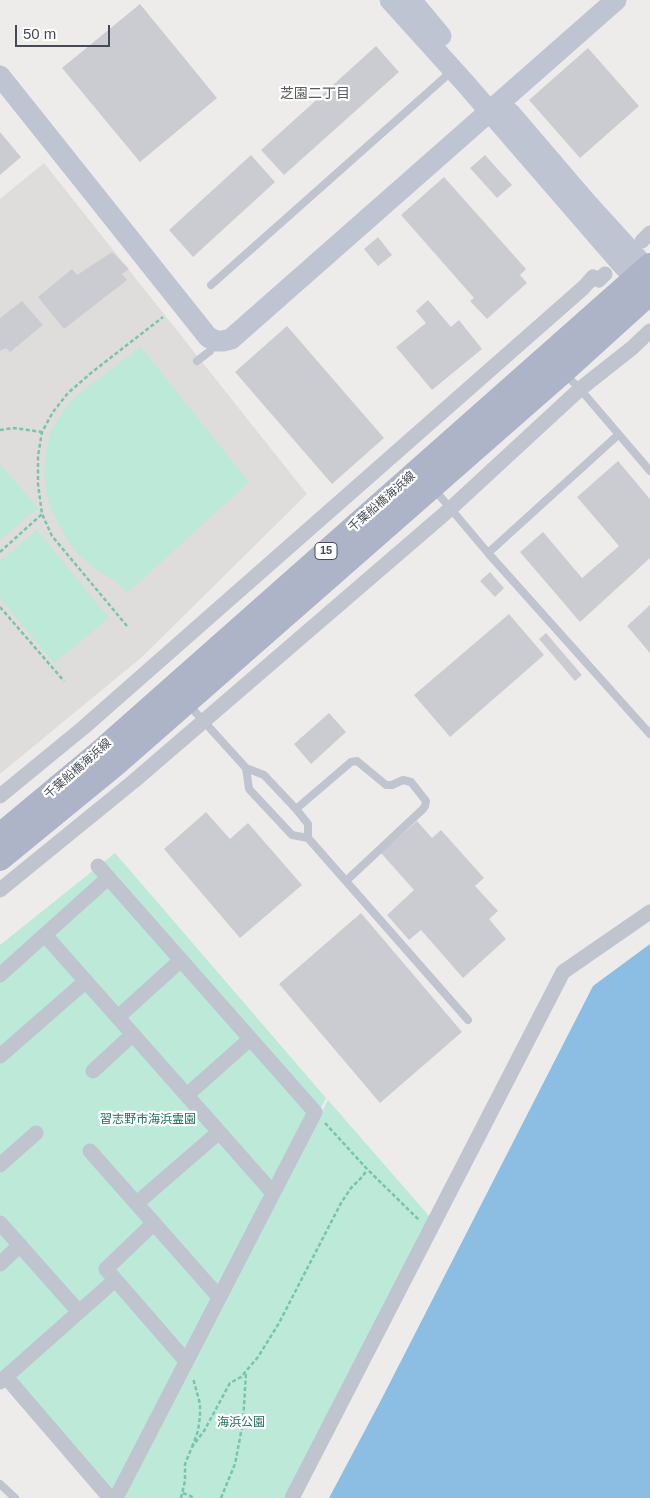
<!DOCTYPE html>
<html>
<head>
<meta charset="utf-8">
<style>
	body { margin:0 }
	#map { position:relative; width:650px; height:1498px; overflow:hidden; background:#eeeceb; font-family:Arial,sans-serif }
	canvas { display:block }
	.scale { position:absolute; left:15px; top:25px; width:95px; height:22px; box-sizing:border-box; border:2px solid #454a56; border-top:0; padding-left:6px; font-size:15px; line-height:18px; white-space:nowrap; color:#454a56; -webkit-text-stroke:4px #fff; paint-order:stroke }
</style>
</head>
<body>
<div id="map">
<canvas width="650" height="1498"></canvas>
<div class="scale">50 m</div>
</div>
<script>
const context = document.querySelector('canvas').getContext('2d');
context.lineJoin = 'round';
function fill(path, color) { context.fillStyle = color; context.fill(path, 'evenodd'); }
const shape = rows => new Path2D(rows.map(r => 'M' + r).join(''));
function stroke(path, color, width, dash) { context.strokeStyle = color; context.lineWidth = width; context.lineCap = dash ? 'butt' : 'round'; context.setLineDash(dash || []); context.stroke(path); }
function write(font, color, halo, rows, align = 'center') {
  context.font = font + ' Arial,"Noto Sans JP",sans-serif'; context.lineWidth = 4.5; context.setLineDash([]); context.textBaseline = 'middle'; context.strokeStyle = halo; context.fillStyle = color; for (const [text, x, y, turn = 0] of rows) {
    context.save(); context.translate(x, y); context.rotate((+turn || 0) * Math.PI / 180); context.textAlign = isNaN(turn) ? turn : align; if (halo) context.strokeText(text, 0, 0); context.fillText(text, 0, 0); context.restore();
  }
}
const education = shape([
	[44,163,307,494,142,657,0,774,0,199]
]);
const green = shape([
	[141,347,249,482,127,593,116,581,101,573,89,564,74,550,64,534,53,513,47,496,44,475,45,458,49,436,57,420,67,406,78,394],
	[0,464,38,508,0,540],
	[37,530,109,618,54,663,0,598,0,561],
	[115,853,326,1098,118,1498,0,1375,0,945],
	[328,1100,430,1217,284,1498,120,1498]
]);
const water = shape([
	[650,944,650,1498,329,1498,379,1404,593,986]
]);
const building = shape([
	[140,4,217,98,140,162,62,68],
	[376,46,399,72,284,175,261,150],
	[588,48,639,106,580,158,529,100],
	[0,132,21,157,0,175],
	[251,155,275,182,193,257,169,230],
	[485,155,512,185,497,198,470,168],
	[444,177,526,269,520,275,527,283,487,319,470,301,474,298,401,215],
	[378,237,392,255,378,266,364,249],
	[112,252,129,269,122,274,127,280,64,329,38,297,72,269,77,275],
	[428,300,451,327,459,320,482,349,432,390,396,347,426,323,416,311],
	[22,301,43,325,10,352,6,348,0,351,0,318],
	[287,326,384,438,332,484,235,372],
	[618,461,650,499,650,558,580,622,520,552,543,532,582,578,619,546,577,497],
	[490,572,504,588,495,597,480,581],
	[650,605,650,653,627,626],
	[509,614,544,655,450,737,414,695],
	[546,633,582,675,575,681,539,639],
	[329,713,346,732,311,764,294,744],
	[206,812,230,839,248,823,302,885,240,938,164,849],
	[417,821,432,838,441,830,484,878,475,886,498,911,489,919,506,939,463,978,421,930,409,940,387,915,414,890,381,853],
	[361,913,462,1032,380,1103,279,984]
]);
const path = shape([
	[0,430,14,428,42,432],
	[0,552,42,514],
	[0,607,64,681],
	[127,626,52,536,42,514,38,484,38,456,42,432,53,412,68,393,91,373,163,317],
	[325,1123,367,1169,420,1221],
	[192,1447,198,1431,200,1416,200,1404,193,1378],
	[183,1493,195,1498],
	[181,1498,185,1481,185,1464,192,1447,204,1431,230,1383,241,1377,258,1357,279,1323,341,1203,351,1188,362,1177,367,1170],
	[221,1498,235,1464,243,1422,246,1373]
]);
const lane = shape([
	[211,285,452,71],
	[197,361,210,351],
	[564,373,580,389,650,471],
	[434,489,488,553,650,734],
	[488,553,618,435],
	[188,704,246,768,264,775,296,809,308,824,308,838],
	[246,768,249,789,292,835,308,838,468,1020],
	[296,809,351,762,357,761,386,785,392,785,403,780,411,782,426,801,425,806,423,809,346,881],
	[0,1484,15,1498]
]);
const street = shape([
	[642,241,650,233],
	[0,796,83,728,583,288,593,277,599,280,605,274],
	[98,866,315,1112,116,1498],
	[0,890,134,781,450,509,580,389,632,348,650,331],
	[45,935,273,1193],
	[0,975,108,878],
	[118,1017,181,960],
	[0,1056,86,981],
	[93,1071,133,1034],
	[187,1095,250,1039],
	[90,1151,219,1297],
	[0,1165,36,1133],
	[137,1203,219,1132],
	[0,1223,79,1312],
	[154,1223,106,1269,186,1361],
	[0,1264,20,1245],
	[6,1377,110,1498],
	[0,1382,115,1280],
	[292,1498,563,972,650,912]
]);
const secondary = shape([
	[390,0,465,83,619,261,635,278,650,286],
	[411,0,441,36],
	[0,76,208,337,216,341,223,341,231,339,616,0],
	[510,113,587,203,646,268,650,277]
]);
const primary = shape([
	[0,835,101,751,650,265],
	[0,859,116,764,563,372,650,293]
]);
const shields = [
	[326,551,22]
];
const shieldNames = [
	["15",326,551]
];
const streetNames = [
	["千葉船橋海浜線",382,502,-41],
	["千葉船橋海浜線",78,769,-41]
];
const parkNames = [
	["習志野市海浜霊園",148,1120],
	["海浜公園",241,1423]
];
const neighbourhoodNames = [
	["芝園二丁目",315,94]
];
fill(education, '#dfdddc');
fill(green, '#bce9d8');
fill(water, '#8cbde2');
fill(building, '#cbccd2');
stroke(path, '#77c4af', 2.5, [4, 2.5]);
stroke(lane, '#bfc4cf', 8);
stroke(street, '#bfc4cf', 15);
stroke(secondary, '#bfc4d3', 21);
stroke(primary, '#adb4c8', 24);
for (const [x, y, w] of shields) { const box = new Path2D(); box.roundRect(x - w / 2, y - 8.5, w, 17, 4); context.fillStyle = '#fff'; context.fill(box); stroke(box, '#454a56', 1); }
write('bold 11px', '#454a56', null, shieldNames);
write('12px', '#454a56', '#fff', streetNames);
write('12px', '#1e7059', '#fff', parkNames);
write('14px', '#585a5f', '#fff', neighbourhoodNames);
</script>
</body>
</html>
